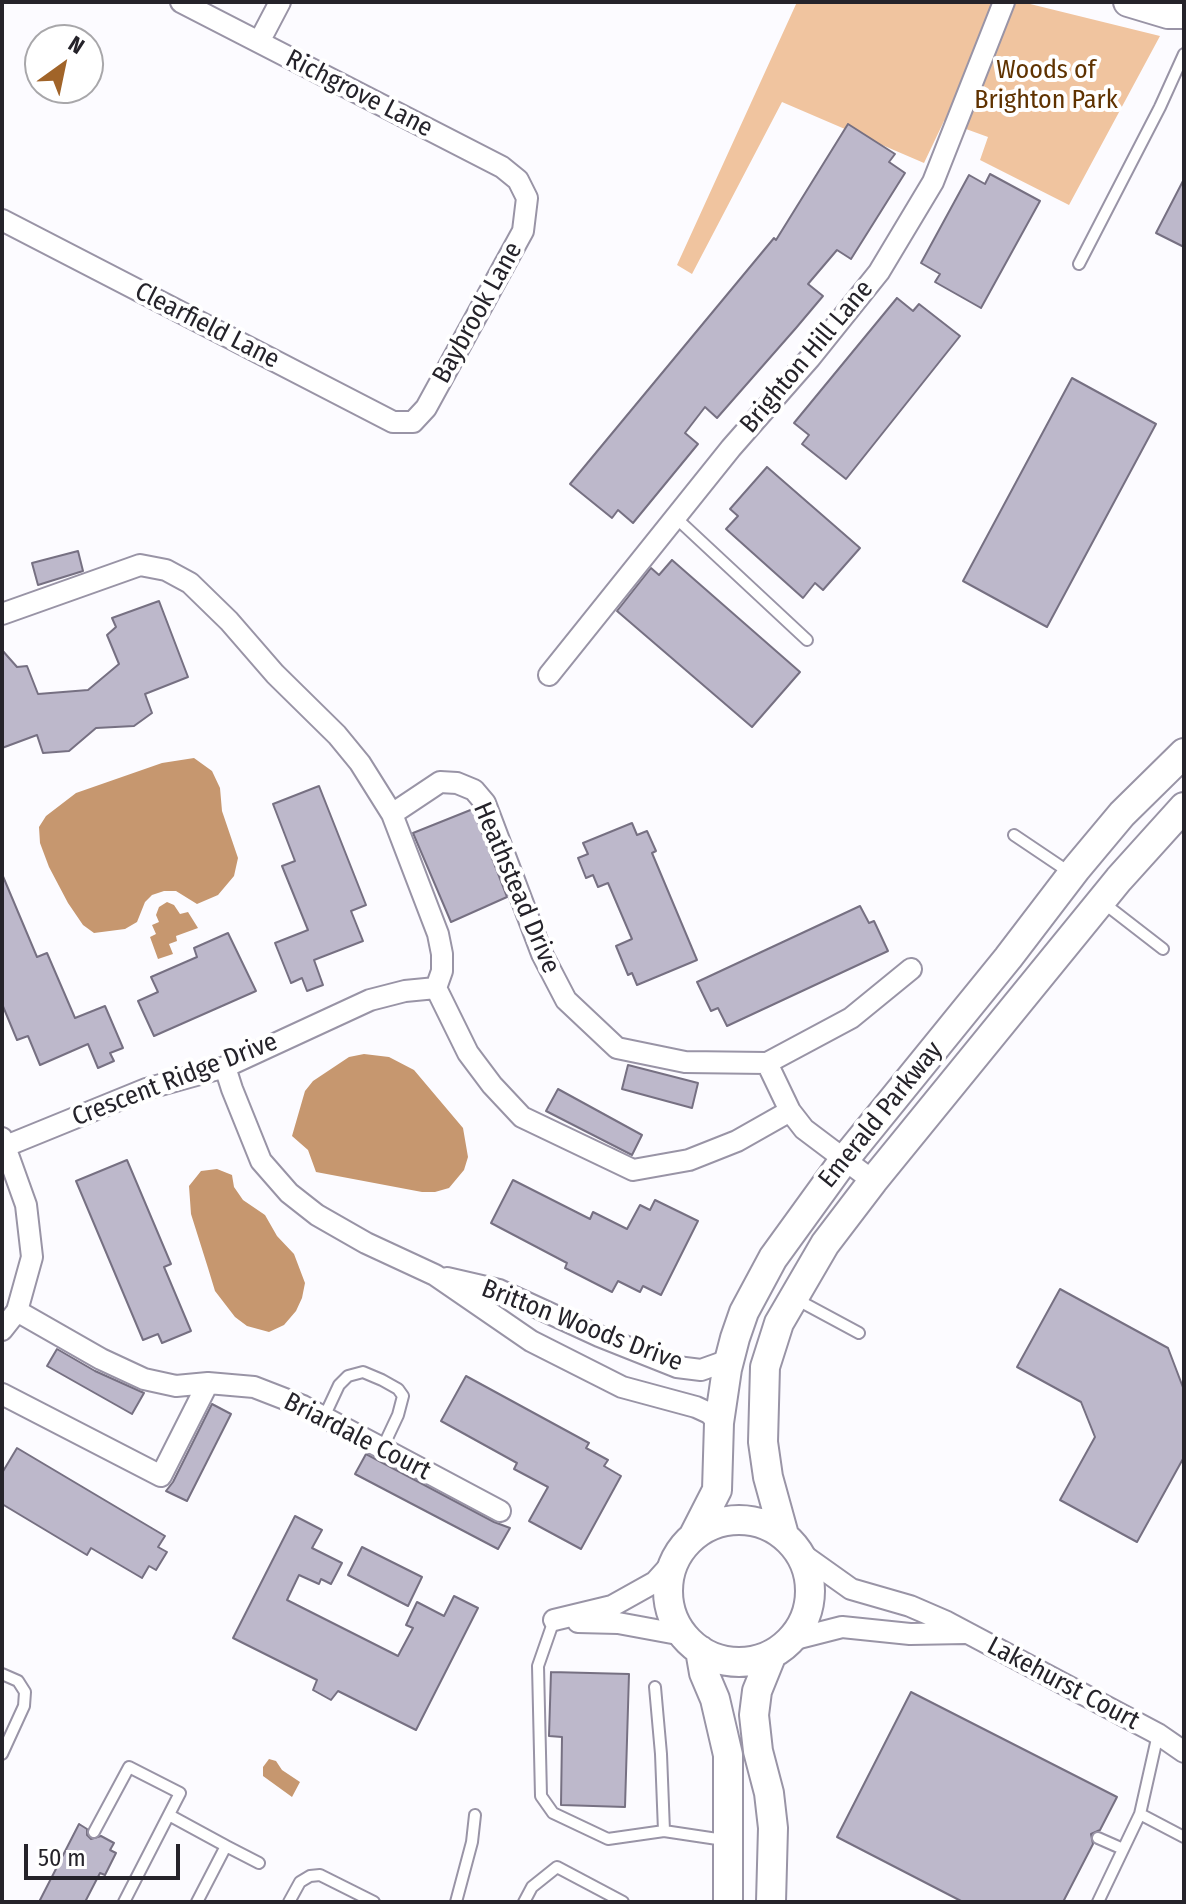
<!DOCTYPE html>
<html>
<head>
<meta charset="utf-8">
<style>
	body { margin:0 }
	#map { position:relative; width:1186px; height:1904px; overflow:hidden; background:#fcfbff; font-family:"Fira Sans Condensed",sans-serif }
	canvas { display:block }
	.frame { position:absolute; inset:0; border:4px solid #25232a; pointer-events:none }
	.north { position:absolute; left:24px; top:24px; width:80px; height:80px; box-sizing:border-box; background:#fff; border:2px solid #a8a7aa; border-radius:50%; rotate:33deg; font-size:22px; font-weight:700; line-height:32px; text-align:center; color:#25232a }
	.north::after { content:''; display:block; margin:auto; width:28px; height:36px; background:#a16429; clip-path:polygon(50% 0,100% 100%,50% 72%,0 100%) }
	.scale { position:absolute; left:24px; top:1844px; width:156px; height:36px; box-sizing:border-box; border:4px solid #25232a; border-top:0; padding-left:10px; font-size:24px; line-height:28px; white-space:nowrap; color:#25232a; -webkit-text-stroke:6px #fff; paint-order:stroke }
</style>
</head>
<body>
<div id="map">
<canvas width="1186" height="1904"></canvas>
<div class="frame"></div>
<div class="north">N</div>
<div class="scale">50 m</div>
</div>
<script>
const context = document.querySelector('canvas').getContext('2d');
context.lineJoin = 'round';
function fill(path, color) { context.fillStyle = color; context.fill(path, 'evenodd'); }
const shape = rows => new Path2D(rows.map(r => 'M' + r).join(''));
function stroke(path, color, width, dash) { context.strokeStyle = color; context.lineWidth = width; context.lineCap = dash ? 'butt' : 'round'; context.setLineDash(dash || []); context.stroke(path); }
function write(font, color, halo, rows, align = 'center') {
  context.font = font + ' "Fira Sans Condensed",sans-serif'; context.lineWidth = 8; context.setLineDash([]); context.textBaseline = 'middle'; context.strokeStyle = halo; context.fillStyle = color; for (const [text, x, y, turn = 0] of rows) {
    context.save(); context.translate(x, y); context.rotate((+turn || 0) * Math.PI / 180); context.textAlign = isNaN(turn) ? turn : align; if (halo) context.strokeText(text, 0, 0); context.fillText(text, 0, 0); context.restore();
  }
}
const green = shape([
	[797,2,1022,2,1160,36,1069,205,980,160,988,137,944,121,924,163,782,102,692,274,677,265]
]);
const water = shape([
	[194,758,212,771,220,788,222,811,238,858,234,876,218,895,197,904,176,891,164,891,152,895,145,902,137,922,125,929,94,933,83,925,68,903,49,867,40,843,39,827,46,816,76,793,162,763],
	[167,902,174,905,180,914,188,912,198,928,176,936,177,941,169,944,173,954,158,959,150,937,156,934,152,925,159,922,156,915,159,907],
	[364,1054,389,1057,414,1070,463,1128,468,1157,464,1170,449,1188,435,1192,422,1192,316,1172,308,1150,292,1136,305,1091,313,1081,349,1057],
	[217,1169,232,1175,234,1187,243,1200,265,1215,277,1236,294,1254,305,1283,302,1298,296,1311,284,1325,269,1332,247,1326,235,1317,215,1291,208,1268,191,1214,189,1186,201,1171],
	[269,1759,276,1761,282,1770,300,1782,292,1797,263,1776,263,1767]
]);
const building = shape([
	[848,124,895,154,889,162,905,173,851,259,837,250,808,284,823,296,796,328,717,418,705,407,685,433,698,444,633,523,618,510,612,518,570,484,774,238,776,240,848,124],
	[990,174,1040,201,981,308,935,282,940,274,921,263,969,175,985,184,990,174],
	[1184,179,1184,247,1156,233,1184,179],
	[897,298,913,311,919,304,960,336,846,479,802,444,809,435,794,423,897,298],
	[1072,378,1156,424,1047,627,963,581,1072,378],
	[767,467,860,548,823,590,815,583,803,598,726,529,738,516,730,509,767,467],
	[78,551,83,571,38,585,32,563,78,551],
	[672,560,800,672,752,727,617,611,651,568,659,575,672,560],
	[159,601,188,677,145,694,152,713,134,726,96,728,69,751,43,753,37,735,2,748,2,650,17,667,27,666,38,694,88,690,119,664,107,635,116,627,112,618,159,601],
	[319,786,366,905,351,911,363,941,314,960,323,985,307,991,302,978,291,983,275,943,308,930,282,866,295,861,273,804,319,786],
	[473,809,507,897,451,922,413,833,473,809],
	[632,823,637,835,647,831,656,851,652,853,697,960,637,985,632,973,628,975,616,946,632,939,608,883,598,887,593,875,586,878,578,858,588,854,583,843,632,823],
	[2,874,37,957,47,953,75,1018,105,1006,123,1048,110,1053,114,1061,98,1068,88,1044,40,1065,28,1036,17,1040,2,1004,2,874],
	[860,906,869,923,874,921,888,951,727,1026,718,1008,711,1011,697,982,860,906],
	[228,933,256,991,154,1036,138,1001,158,992,151,977,197,957,194,948,228,933],
	[628,1065,698,1083,692,1108,622,1089,628,1065],
	[558,1089,642,1135,632,1155,546,1111,558,1089],
	[127,1160,171,1264,164,1267,191,1331,162,1343,158,1334,143,1340,76,1181,127,1160],
	[513,1180,590,1219,593,1212,627,1229,640,1205,650,1210,655,1200,698,1221,661,1295,643,1286,640,1292,618,1281,612,1292,565,1268,567,1263,491,1223,513,1180],
	[1060,1289,1168,1348,1184,1390,1184,1457,1137,1542,1060,1500,1095,1437,1081,1402,1017,1367,1060,1289],
	[57,1349,95,1371,144,1393,132,1414,47,1366,57,1349],
	[466,1376,589,1443,586,1448,608,1460,604,1466,621,1476,581,1549,529,1521,548,1487,514,1469,517,1463,441,1421,466,1376],
	[212,1404,231,1414,187,1501,166,1491,173,1482,212,1404],
	[17,1448,165,1536,158,1547,167,1552,156,1570,149,1566,142,1578,91,1548,87,1555,2,1504,2,1473,17,1448],
	[366,1454,494,1522,510,1528,498,1549,355,1474,366,1454],
	[295,1516,322,1530,312,1548,342,1563,331,1584,321,1579,319,1584,299,1575,287,1600,398,1656,413,1628,406,1625,417,1602,444,1616,454,1596,478,1608,416,1730,338,1691,331,1700,313,1690,317,1680,233,1638,295,1516],
	[362,1547,422,1577,408,1606,348,1575,362,1547],
	[551,1672,629,1674,625,1807,561,1805,562,1737,549,1736,551,1672],
	[911,1692,1117,1797,1100,1830,1091,1834,1093,1844,1063,1902,963,1902,837,1837,911,1692],
	[79,1824,87,1829,87,1835,91,1839,101,1836,114,1843,110,1850,116,1853,105,1875,100,1873,85,1902,39,1902,79,1824]
]);
const lane = shape([
	[1079,264,1160,107,1184,54],
	[675,517,807,640],
	[1014,835,1069,872],
	[1101,901,1163,949],
	[794,1298,859,1333],
	[324,1417,339,1385,348,1376,363,1372,382,1380,398,1389,403,1396,398,1415,382,1449],
	[554,1620,538,1666,541,1796,553,1813,608,1839,664,1831,724,1840],
	[2,1674,18,1681,25,1692,24,1706,2,1754],
	[655,1687,661,1754,664,1831],
	[1140,1814,1184,1837],
	[169,1815,226,1846],
	[94,1832,129,1767,180,1793,124,1902],
	[1098,1838,1123,1849],
	[197,1902,226,1846,259,1863],
	[289,1902,300,1882,310,1876,320,1875,374,1902],
	[456,1902,472,1842,475,1815],
	[524,1902,532,1887,557,1867,623,1902],
	[1098,1902,1140,1814,1158,1734]
]);
const street = shape([
	[259,42,280,2],
	[2,220,393,422,413,422,426,408,523,231,527,198,518,180,502,167,181,2],
	[2,614,140,565,166,570,190,583,229,621,275,674,337,735,360,763,392,814,438,934,442,954,442,971,436,988,468,1053,492,1085,522,1117,633,1170,689,1160,737,1141,790,1111],
	[549,675,731,448,810,358,879,272,933,182,1004,2],
	[392,814,440,782,457,783,474,790,485,803,542,954,566,1000,617,1048,685,1062,767,1063,790,1111,804,1129,873,1181],
	[767,1063,851,1018,911,969],
	[225,1067,232,1089,261,1161,289,1193,317,1215,366,1243,435,1275,531,1341,622,1387,696,1407,709,1413,719,1423],
	[2,1138,26,1205,32,1257,17,1311,2,1330],
	[6,1146,146,1089,225,1067,370,1000,405,991,436,988],
	[447,1278,499,1290,599,1336,677,1367,701,1370,729,1360],
	[17,1311,101,1359,144,1379,176,1386,208,1383],
	[2,1394,161,1476,208,1383,254,1387,303,1406,500,1511],
	[799,1552,851,1589,910,1606,947,1622,1158,1734,1184,1752],
	[554,1620,612,1606,655,1582,674,1561],
	[578,1622,618,1623,683,1635],
	[791,1640,842,1627,910,1634,965,1633]
]);
const secondary = shape([
	[1128,2,1168,14,1184,14],
	'668 1591a71 71 0 1 1 142 0a71 71 0 1 1-142 0Z',
	[694,1535,717,1490,719,1423,727,1369,735,1338,744,1312,773,1258,844,1160,1008,958,1076,869,1122,814,1184,753],
	[784,1535,768,1477,763,1442,765,1367,779,1323,825,1244,873,1181,1119,879,1184,807],
	[700,1650,704,1673,715,1699,728,1755,728,1902],
	[771,1902,773,1828,769,1793,758,1751,754,1715,757,1691,772,1654]
]);
const parkNames = [
	["Woods of",1046,71],
	["Brighton Park",1046,101]
];
const streetNames = [
	["Richgrove Lane",359,94,27],
	["Baybrook Lane",478,313,-61],
	["Clearfield Lane",207,326,27],
	["Brighton Hill Lane",807,357,-50],
	["Heathstead Drive",516,888,67],
	["Crescent Ridge Drive",175,1080,-21],
	["Emerald Parkway",881,1115,-51],
	["Britton Woods Drive",582,1326,21],
	["Briardale Court",357,1437,27],
	["Lakehurst Court",1063,1684,28]
];
fill(green, '#f0c49f');
fill(water, '#c6976f');
fill(building, '#bdb8cb');
stroke(building, '#767082', 2);
stroke(lane, '#9994a6', 14);
stroke(street, '#9994a6', 24);
stroke(secondary, '#9994a6', 32);
stroke(lane, '#fff', 10);
stroke(street, '#fff', 20);
stroke(secondary, '#fff', 28);
write('26px', '#5f3200', '#fff', parkNames);
write('26px', '#25232a', '#fff', streetNames);
</script>
</body>
</html>
